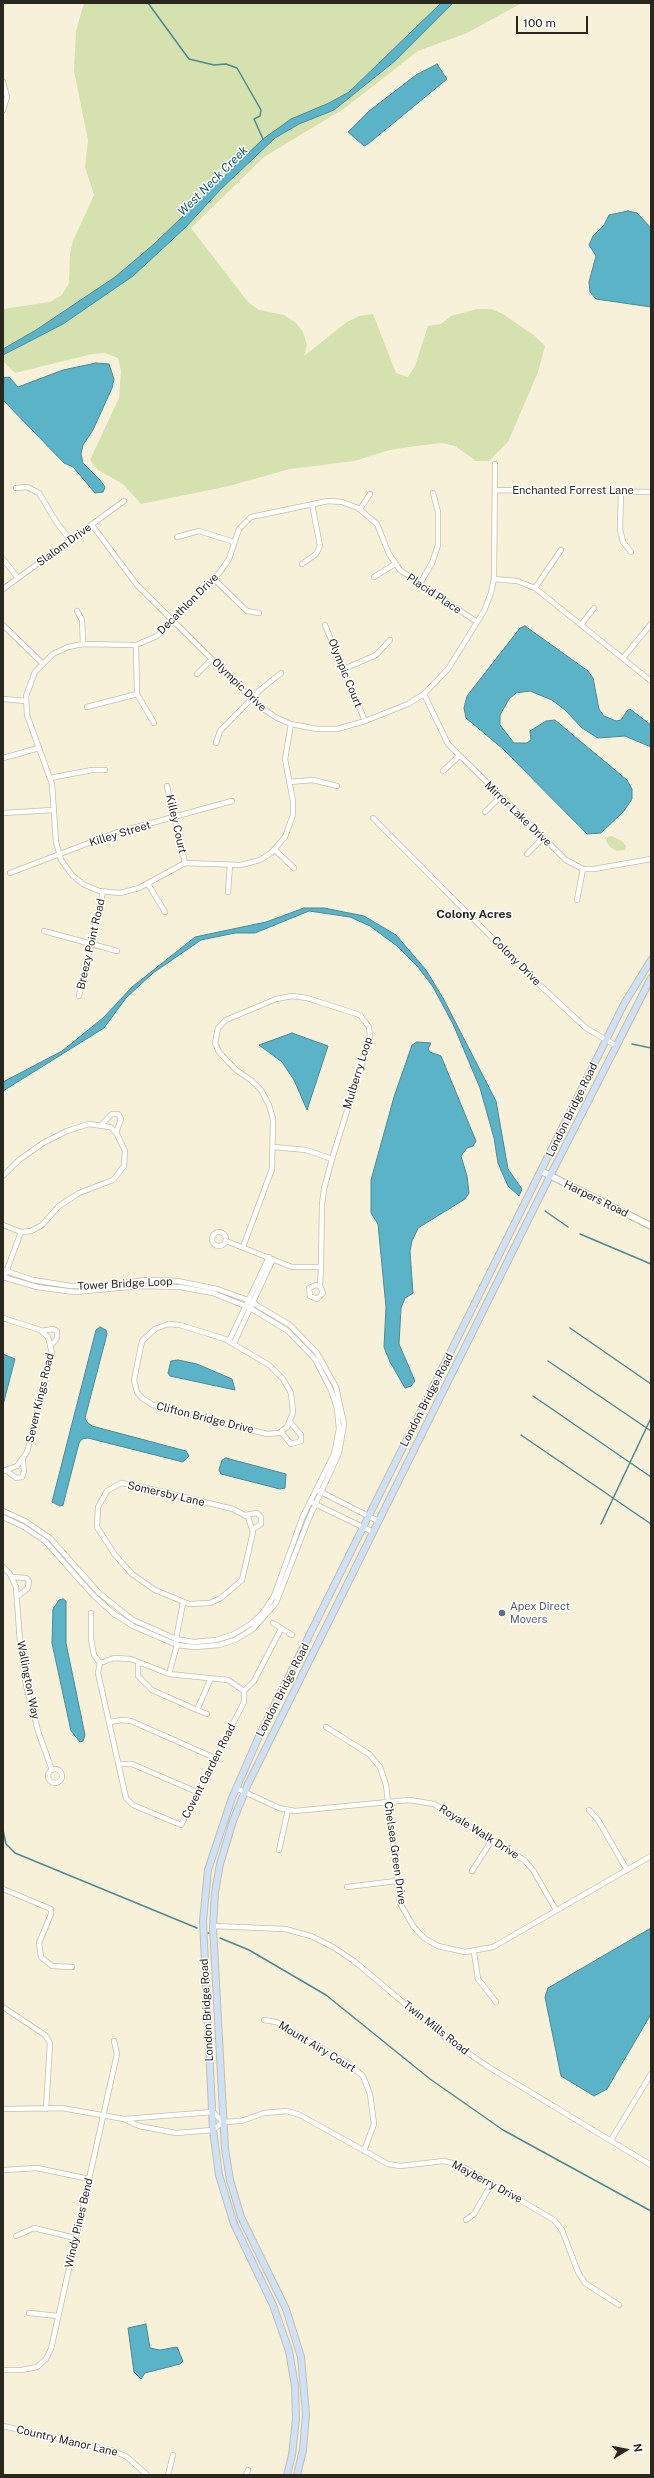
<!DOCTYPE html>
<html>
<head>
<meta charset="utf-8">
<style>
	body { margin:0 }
	#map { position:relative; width:654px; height:2478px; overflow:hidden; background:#f7f1da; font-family:"Public Sans",sans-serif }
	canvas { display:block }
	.frame { position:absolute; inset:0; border:4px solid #2a271f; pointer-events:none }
	.north { position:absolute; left:606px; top:2430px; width:40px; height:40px; -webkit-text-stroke:3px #fff; paint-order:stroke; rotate:80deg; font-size:11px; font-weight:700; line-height:16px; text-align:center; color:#2a271f }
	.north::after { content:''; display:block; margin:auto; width:14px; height:18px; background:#2a271f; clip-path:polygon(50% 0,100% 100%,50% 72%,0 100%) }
	.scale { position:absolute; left:516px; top:16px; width:72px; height:18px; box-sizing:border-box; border:2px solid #2a271f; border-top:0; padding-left:5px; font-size:12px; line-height:14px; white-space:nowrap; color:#2a271f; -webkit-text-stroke:3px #fff; paint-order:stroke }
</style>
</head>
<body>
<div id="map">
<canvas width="654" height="2478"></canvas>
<div class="frame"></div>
<div class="north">N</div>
<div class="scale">100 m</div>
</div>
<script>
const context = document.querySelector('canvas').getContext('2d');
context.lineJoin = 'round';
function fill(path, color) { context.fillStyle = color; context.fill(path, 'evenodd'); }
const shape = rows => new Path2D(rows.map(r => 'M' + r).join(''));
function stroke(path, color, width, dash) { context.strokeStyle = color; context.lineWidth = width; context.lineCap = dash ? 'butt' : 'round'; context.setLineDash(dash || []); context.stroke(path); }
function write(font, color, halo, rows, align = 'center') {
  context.font = font + ' "Public Sans",sans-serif'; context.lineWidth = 3; context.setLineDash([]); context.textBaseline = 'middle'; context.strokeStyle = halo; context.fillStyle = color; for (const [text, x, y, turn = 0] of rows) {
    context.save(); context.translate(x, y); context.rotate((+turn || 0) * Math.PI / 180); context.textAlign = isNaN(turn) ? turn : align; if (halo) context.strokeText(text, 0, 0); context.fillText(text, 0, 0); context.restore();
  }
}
const green = shape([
	[84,3,441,3,349,92,329,103,291,119,154,244,115,277,36,330,3,349,3,309,50,302,62,295,69,283,70,254,73,241,94,195,85,167,88,140,74,71,76,31],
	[453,3,522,3,467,33,418,51,345,108,264,157,191,228,248,302,259,310,284,315,295,322,303,332,307,345,304,356,347,322,359,316,373,314,396,373,408,377,415,366,428,326,441,324,451,316,477,309,491,309,503,314,535,336,545,346,538,372,508,442,489,461,476,461,455,446,442,443,416,446,390,450,354,461,290,469,229,486,141,504,123,484,98,470,90,460,119,398,121,371,118,358,105,353,92,354,15,373,3,361,3,355,63,324,133,276,186,227,220,190,275,138,299,124,334,110,395,61],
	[612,836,622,841,626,846,625,850,617,851,610,847,606,841,608,837]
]);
const water = shape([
	[441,3,453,3,395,61,334,110,299,124,275,138,220,190,186,227,133,276,63,324,3,355,3,349,36,330,115,277,154,244,263,139,291,119,329,103,349,92,441,3],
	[437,64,447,79,368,144,364,146,348,132,369,111,416,75,437,64],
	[628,211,637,213,651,228,651,307,596,299,590,292,589,282,596,256,589,245,593,236,604,225,609,215,628,211],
	[96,363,109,364,114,379,112,388,93,430,83,445,81,454,83,463,100,480,105,487,103,492,95,493,73,467,64,463,3,400,3,378,9,377,18,387,63,370,96,363],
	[525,626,588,671,593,678,599,709,604,716,616,721,621,720,627,711,630,709,651,725,651,747,625,736,598,738,582,728,565,710,552,700,530,691,516,693,509,699,500,715,500,725,514,743,527,743,531,740,530,731,546,721,555,720,627,780,632,789,632,799,624,811,601,833,587,834,503,749,466,718,464,708,467,696,520,628,525,626],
	[304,908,324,908,364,916,396,935,426,970,443,998,496,1101,508,1169,522,1189,519,1196,508,1186,498,1163,494,1138,480,1088,453,1024,433,987,418,967,397,946,370,926,350,917,309,911,255,933,235,933,201,940,153,973,126,998,104,1028,3,1091,3,1082,62,1051,103,1018,132,987,195,937,266,922,304,908],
	[292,1033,328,1046,307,1110,294,1080,282,1062,259,1045,292,1033],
	[417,1042,431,1043,428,1049,430,1052,441,1056,476,1141,473,1146,467,1148,461,1156,467,1176,469,1193,465,1199,418,1228,412,1241,410,1251,413,1293,405,1298,401,1308,399,1344,415,1381,411,1386,405,1388,390,1362,384,1347,386,1307,378,1224,371,1213,371,1180,394,1097,412,1045,417,1042],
	[100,1327,106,1330,107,1334,85,1418,87,1422,92,1426,186,1451,189,1456,183,1462,88,1438,82,1439,79,1443,63,1505,60,1506,52,1502,96,1330,100,1327],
	[3,1354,15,1359,3,1405,3,1354],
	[178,1360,197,1364,232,1379,235,1390,170,1376,168,1373,171,1361,178,1360],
	[226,1458,286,1474,285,1488,280,1489,221,1474,219,1470,222,1460,226,1458],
	[63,1599,66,1601,66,1643,85,1735,83,1741,80,1742,71,1731,52,1643,53,1609,59,1600,63,1599],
	[651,1928,651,2014,607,2089,594,2096,561,2076,545,1997,548,1988,651,1928],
	[146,2324,150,2348,160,2350,177,2347,183,2361,180,2364,145,2373,141,2379,134,2372,128,2328,146,2324]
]);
const stream = shape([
	[148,3,189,59,214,65,226,64,237,68,261,110,260,116,254,119,263,139],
	[632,1044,651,1048],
	[545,1211,568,1227],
	[580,1234,651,1264],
	[570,1328,651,1384],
	[548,1361,651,1431],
	[533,1396,651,1477],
	[521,1435,651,1524],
	[601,1524,651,1418],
	[3,1830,6,1844,15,1853,197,1928],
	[208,1933,209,1933],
	[220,1938,249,1950,326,1995,430,2079,503,2130,651,2211]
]);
const minor = shape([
	[3,82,7,97,3,110],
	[16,488,27,487,39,493,57,523,71,541],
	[495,490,651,492],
	[621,491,620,529,623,542,631,552],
	[360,509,370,494],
	[92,525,137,585,259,706,277,718,291,724,317,729,337,729,365,721,408,704,424,694,448,669,484,611,491,593,494,579,495,464],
	[177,537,199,531,234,542],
	[3,559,18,578],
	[302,564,316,554,320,546,312,504],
	[374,577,395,564],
	[214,579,247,611,259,613],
	[494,579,517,581,535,588,651,681],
	[419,585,432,563,438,545,438,512,433,493],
	[535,588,561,550],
	[3,589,124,501],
	[77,611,82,620,83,644],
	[3,625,42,663],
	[325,625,365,721],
	[581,625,594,608],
	[136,645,137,694,154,723],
	[623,658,651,624],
	[344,669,376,655,390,640],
	[197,674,212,659],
	[424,694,448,744,566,860,583,869,594,869,651,859],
	[3,699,26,701],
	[87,707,137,694],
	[291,724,285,759,293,801,293,815,285,837,271,853,260,860,241,865,185,863,139,888,120,893,99,891,83,884,73,876,61,860,56,842,52,784,27,715,26,696,35,672,53,654,68,647,83,644,136,645,157,636,220,572,229,559,239,529,251,517,328,501,342,502,358,508,377,524,389,554,400,570,477,622],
	[216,743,220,731,260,690,281,673],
	[3,758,39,748],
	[443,771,459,756],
	[50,778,92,770,105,770],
	[289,782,313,780,337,786],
	[167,786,185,863],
	[485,812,500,797],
	[3,813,53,810],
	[373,818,530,976,586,1028,615,1045],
	[275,850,294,868],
	[527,854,542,839],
	[10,873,115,833,232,801],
	[148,884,165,912],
	[228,892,230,865],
	[577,900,583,869],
	[44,931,117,951],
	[79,996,103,892],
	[102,1124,112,1114,118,1114,121,1119,116,1133],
	[274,1147,306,1150,332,1159],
	[3,1176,19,1160,43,1143,67,1131,89,1124,110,1127,117,1134,125,1151,124,1166,113,1180,79,1193,59,1206,42,1225,31,1231,21,1232,5,1275],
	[3,1225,21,1232],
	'212 1239a7 7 0 1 1 14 0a7 7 0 1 1-14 0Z',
	[226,1241,292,1267,321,1267,322,1204,324,1189,332,1159,370,1037,369,1027,360,1015,307,998,292,996,276,999,226,1020,218,1028,215,1043,219,1052,235,1069,252,1081,261,1090,269,1105,273,1119,272,1169,243,1247],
	[3,1270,33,1280,71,1286,103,1286,146,1280,177,1281,217,1289,248,1300,290,1325,317,1353,336,1387,344,1424,339,1453,309,1518,276,1603,253,1629,235,1640,219,1645,195,1647,177,1645,133,1626,114,1614,93,1595,45,1541,24,1527,3,1517],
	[3,1277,37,1287,75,1292,140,1286,180,1287,213,1293,250,1308,288,1331,315,1359,331,1390,337,1408,339,1429,334,1454,303,1516,274,1596,262,1614,251,1624,232,1635,216,1640,194,1642,176,1639,133,1620,99,1593,50,1538,25,1521,3,1511],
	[320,1286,316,1285,309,1288,310,1296,317,1299,323,1293,320,1286,321,1267],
	[3,1318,40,1330,48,1337,52,1353,27,1452,17,1466,3,1471],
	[168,1324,180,1325,225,1339,269,1365,283,1379,291,1393,293,1413,287,1427,279,1433,267,1434,153,1405,142,1398,137,1392,134,1380,142,1341,155,1329,168,1324],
	[41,1331,53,1329,57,1331,57,1338,51,1346],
	[229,1341,269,1257],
	[234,1343,273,1259],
	[281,1432,291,1444,301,1441,301,1435,290,1422],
	[7,1471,16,1478,22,1477,24,1472,23,1461],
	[121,1483,134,1485,233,1509,248,1517,253,1532,242,1580,221,1598,210,1603,189,1604,155,1590,132,1574,115,1555,97,1527,98,1507,107,1491,121,1483],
	[319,1491,378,1521],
	[313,1503,373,1532],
	[245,1515,257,1513,261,1517,261,1524,253,1529],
	[3,1567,10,1574,16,1587,20,1642,26,1685,38,1731,52,1770],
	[12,1577,26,1578,29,1581,28,1588,18,1596],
	[91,1613,91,1639,94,1655,100,1663],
	[273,1623,292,1635],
	[114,1658,131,1659,169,1674,228,1680,244,1691,244,1702,181,1825,133,1805,126,1798,98,1673,100,1663,114,1658],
	[138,1664,138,1676,152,1690,197,1710,211,1678],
	[169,1674,177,1645,176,1639,183,1603],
	[244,1691,254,1681,281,1629],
	[197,1710,207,1714],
	[109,1722,122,1720,131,1721,215,1758],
	[326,1727,369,1754,380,1767,386,1785,400,1903,413,1926,424,1938,438,1946,465,1952,493,1947,651,1856],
	[118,1764,132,1764,197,1792],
	'48 1776a7 7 0 1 1 14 0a7 7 0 1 1-14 0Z',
	[236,1788,279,1808,295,1811,409,1800,434,1804,524,1860,533,1870,556,1910],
	[589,1810,598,1820,627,1870],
	[279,1850,288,1810],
	[472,1871,492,1840],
	[347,1887,396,1881],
	[3,1889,51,1909,51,1914,39,1943,41,1957,52,1966,72,1967],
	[213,1926,285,1929,311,1936,333,1947,354,1961,442,2035,487,2066,651,2165],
	[474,1952,478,1979,496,2002],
	[3,2007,45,2035,50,2043,46,2109],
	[264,2020,276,2022,287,2028,347,2063,363,2076,370,2094,374,2124,364,2151],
	[3,2109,62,2108,124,2119,213,2112,223,2122],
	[124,2119,139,2126,176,2133,213,2130,223,2122],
	[223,2122,241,2121,264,2113,287,2111,300,2115,388,2164,400,2166,444,2161,460,2165,554,2220,562,2230,578,2272,585,2283,619,2305],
	[611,2140,651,2074],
	[4,2170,37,2168,89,2179],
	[466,2220,474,2214,492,2183],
	[16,2236,34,2228,75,2238],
	[29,2313,58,2316],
	[3,2370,22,2370,37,2367,46,2359,51,2349,117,2054,114,2041],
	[3,2426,114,2451,127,2457,147,2475],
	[168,2475,173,2455],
	[246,2475,248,2470]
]);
const tertiary = shape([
	[541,1171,651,1226]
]);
const secondary = shape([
	[287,2475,292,2455,296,2419,295,2386,289,2351,273,2305,234,2224,219,2175,213,2130,203,1921,208,1870,232,1798,260,1734,624,1004,651,960],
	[297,2475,303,2450,306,2414,301,2357,286,2309,241,2217,230,2180,225,2149,213,1927,215,1892,220,1864,233,1821,248,1784,550,1176,651,978]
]);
const markers = [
	[502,1613,4,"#5c6f8a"]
];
const streetNames = [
	["Enchanted Forrest Lane",573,491],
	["Slalom Drive",64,545,-36],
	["Placid Place",434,594,34],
	["Decathlon Drive",188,604,-45],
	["Olympic Court",345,673,68],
	["Olympic Drive",239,685,44],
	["Mirror Lake Drive",518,814,44],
	["Killey Court",176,824,77],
	["Killey Street",120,834,-17],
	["Breezy Point Road",91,944,-77],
	["Colony Drive",516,961,45],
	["Mulberry Loop",358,1073,-73],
	["London Bridge Road",572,1110,-64],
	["Harpers Road",596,1199,26],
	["Tower Bridge Loop",125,1284,-3],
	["Seven Kings Road",40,1398,-77],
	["London Bridge Road",427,1400,-63],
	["Clifton Bridge Drive",205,1418,14],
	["Somersby Lane",166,1494,13],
	["Wallington Way",28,1680,79],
	["London Bridge Road",283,1690,-63],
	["Covent Garden Road",209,1771,-63],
	["Royale Walk Drive",479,1832,32],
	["Chelsea Green Drive",395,1853,82],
	["London Bridge Road",207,2010,-93],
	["Twin Mills Road",436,2028,38],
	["Mount Airy Court",317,2047,31],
	["Mayberry Drive",487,2182,28],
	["Windy Pines Bend",79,2223,-77],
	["Country Manor Lane",67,2441,13]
];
const serviceNames = [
	["Apex Direct",510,1607],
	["Movers",510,1620]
];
const waterNames = [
	["West Neck Creek",213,181,-45]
];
const neighbourhoodNames = [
	["Colony Acres",474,914]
];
fill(green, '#d5e1ae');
fill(water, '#5bb3c8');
stroke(water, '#4c8995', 1);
stroke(stream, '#4c8995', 1.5);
stroke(minor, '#c4bea9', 6);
stroke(tertiary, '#c4bea9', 8);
stroke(secondary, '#c4bea9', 8);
stroke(minor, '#fff', 4.5);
stroke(tertiary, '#fff', 5.5);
stroke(secondary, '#cfe1f8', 6);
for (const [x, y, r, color] of markers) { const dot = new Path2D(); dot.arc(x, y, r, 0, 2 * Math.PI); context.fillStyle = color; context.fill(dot); stroke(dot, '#fff', 1.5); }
write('11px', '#2a271f', '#fff', streetNames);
write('11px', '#4e5e75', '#fff', serviceNames, 'left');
write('italic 12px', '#0f5a69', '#fff', waterNames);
write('bold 12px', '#2a271f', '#fff', neighbourhoodNames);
</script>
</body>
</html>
